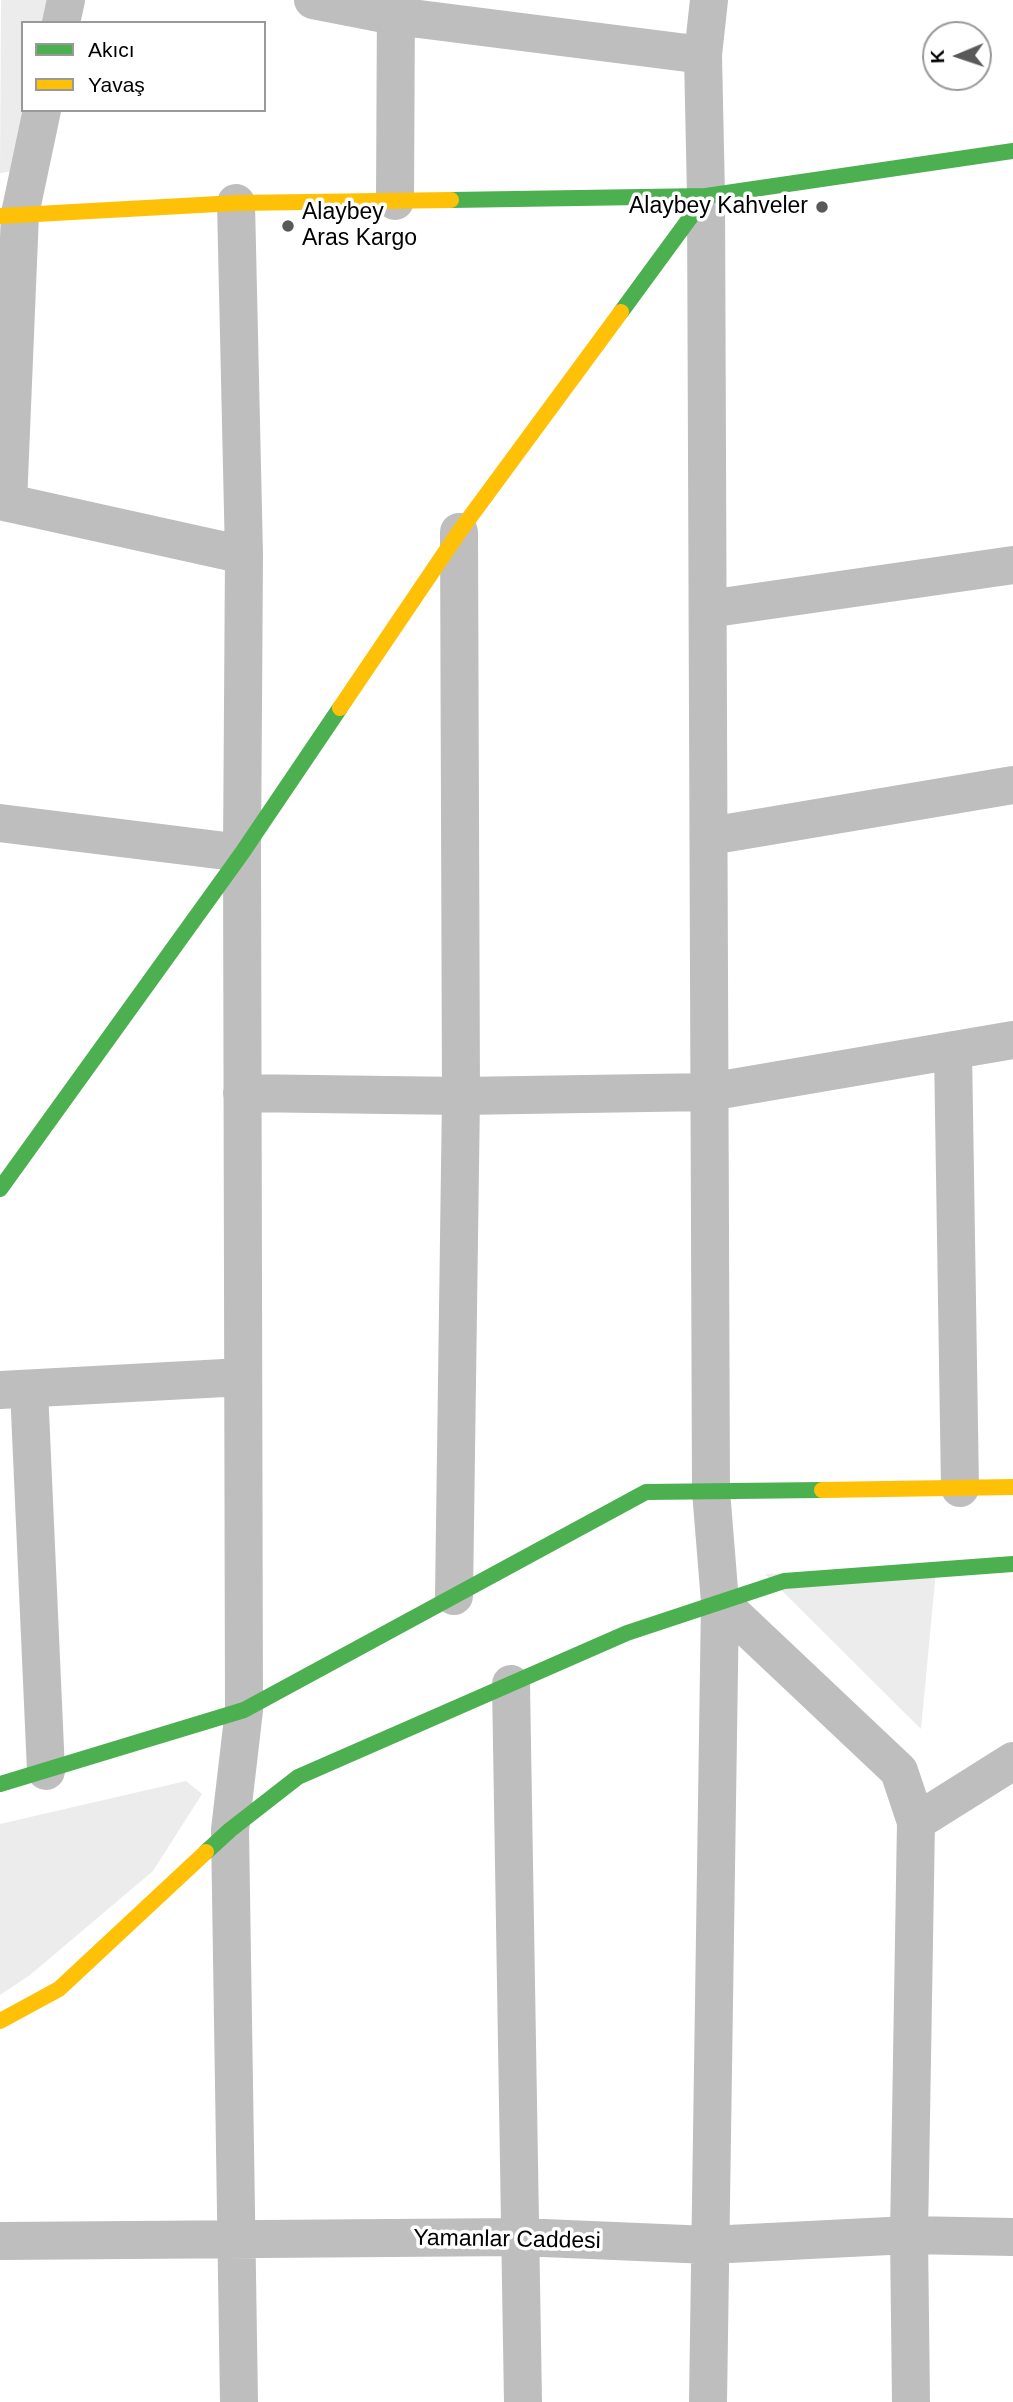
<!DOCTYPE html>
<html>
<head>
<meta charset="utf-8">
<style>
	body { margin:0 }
	#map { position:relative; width:1013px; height:2402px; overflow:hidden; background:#fff; font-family:Arial,sans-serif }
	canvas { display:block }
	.legend { position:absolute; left:21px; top:21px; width:245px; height:91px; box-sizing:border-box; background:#fff; border:2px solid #999; margin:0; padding:9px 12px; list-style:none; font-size:21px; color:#000 }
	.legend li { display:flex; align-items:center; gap:14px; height:35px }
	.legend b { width:35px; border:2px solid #999 }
	.north { position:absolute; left:922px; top:21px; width:70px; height:70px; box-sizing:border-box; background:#fff; border:2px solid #999; border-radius:50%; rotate:268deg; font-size:19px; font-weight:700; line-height:28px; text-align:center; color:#000 }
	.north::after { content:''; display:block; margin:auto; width:24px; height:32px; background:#595959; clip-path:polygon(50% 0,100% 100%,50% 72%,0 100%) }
</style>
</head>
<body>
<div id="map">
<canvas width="1013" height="2402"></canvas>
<ul class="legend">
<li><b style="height:9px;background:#4caf50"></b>Akıcı</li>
<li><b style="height:9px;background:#ffc107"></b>Yavaş</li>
</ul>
<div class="north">K</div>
</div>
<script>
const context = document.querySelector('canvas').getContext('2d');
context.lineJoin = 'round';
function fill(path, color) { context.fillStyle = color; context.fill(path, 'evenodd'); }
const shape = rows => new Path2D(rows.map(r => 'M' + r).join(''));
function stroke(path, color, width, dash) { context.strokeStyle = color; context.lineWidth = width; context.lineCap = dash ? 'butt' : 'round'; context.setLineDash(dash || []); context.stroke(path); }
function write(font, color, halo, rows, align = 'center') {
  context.font = font + ' Arial,sans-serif'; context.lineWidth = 7; context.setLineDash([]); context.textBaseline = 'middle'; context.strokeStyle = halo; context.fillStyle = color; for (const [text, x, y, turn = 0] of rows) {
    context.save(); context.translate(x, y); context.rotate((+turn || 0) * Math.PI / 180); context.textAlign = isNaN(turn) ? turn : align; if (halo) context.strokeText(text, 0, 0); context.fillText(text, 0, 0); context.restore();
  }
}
const green = shape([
	[1,0,68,0,62,23,23,23,23,110,15,171,0,173],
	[936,1571,921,1729,765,1574],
	[186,1781,202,1794,153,1871,30,1975,0,1995,0,1824]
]);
const street = shape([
	[313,0,395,16,703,55],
	[61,23,66,0],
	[395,201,396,0],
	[236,203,244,555,242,853,244,1710,230,1830,239,2402],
	[0,501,244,555],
	[8,503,20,214,42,110],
	[708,609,1013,565],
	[0,823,242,853],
	[710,836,1013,785],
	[953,1050,960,1488],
	[242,1093,461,1096,709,1092,1013,1040],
	[29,1389,46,1771],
	[0,1390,243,1377],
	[454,1596,461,1096,459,532],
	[720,1602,899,1771,916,1822,909,2235,911,2402],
	[511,1684,523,2402],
	[916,1822,1013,1761],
	[0,2241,520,2237,709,2245,909,2235,1013,2237],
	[708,2402,720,1602,711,1491,706,196,703,55,709,0]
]);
const fast = shape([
	[451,200,706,196,1013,151],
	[621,312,706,196],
	[0,1189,242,853,340,708],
	[0,1784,244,1710,646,1492,822,1490],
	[206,1852,230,1830,298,1777,627,1633,784,1581,1013,1564]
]);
const slow = shape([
	[0,216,236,203,451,200],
	[340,708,459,532,621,312],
	[822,1490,1013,1487],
	[0,2021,59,1989,206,1852]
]);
const markers = [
	[822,207,7,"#595959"],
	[288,226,7,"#595959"]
];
const poiNames = [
	["Alaybey Kahveler",808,207],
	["Alaybey",302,213,"left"],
	["Aras Kargo",302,239,"left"]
];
const streetNames = [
	["Yamanlar Caddesi",507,2240,1]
];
fill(green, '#ececec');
stroke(street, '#bebebe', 38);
stroke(fast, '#4caf50', 16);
stroke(slow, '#ffc107', 16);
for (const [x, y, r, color] of markers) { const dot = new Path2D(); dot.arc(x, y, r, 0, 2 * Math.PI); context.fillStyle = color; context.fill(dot); stroke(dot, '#fff', 2.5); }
write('23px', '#000', '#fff', poiNames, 'right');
write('23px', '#000', '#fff', streetNames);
</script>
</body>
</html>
